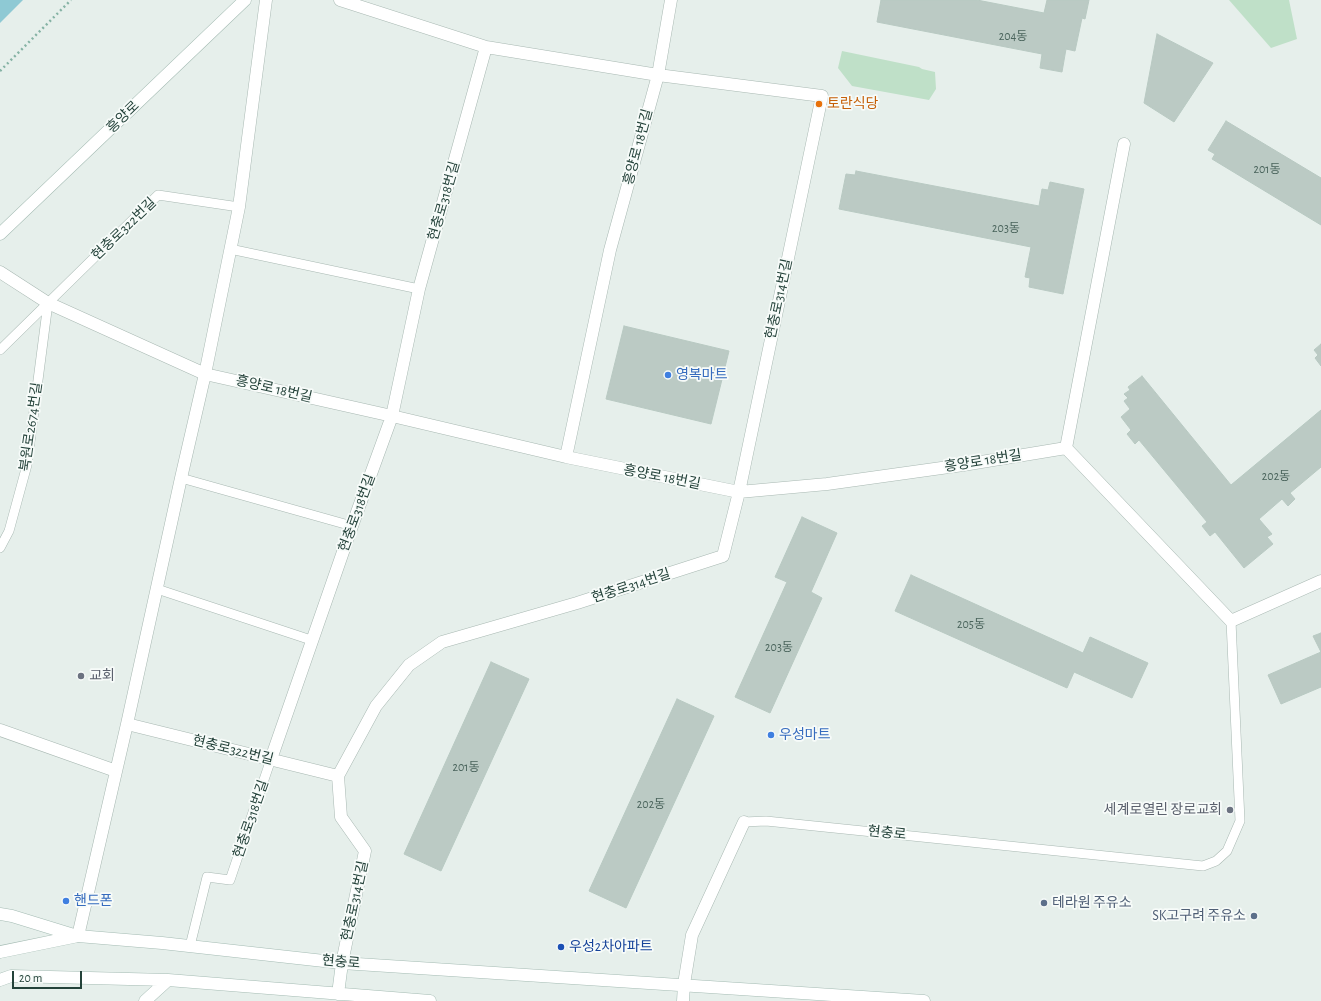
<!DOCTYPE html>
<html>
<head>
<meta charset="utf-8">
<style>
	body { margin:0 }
	#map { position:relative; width:1321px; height:1001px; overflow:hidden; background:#e6efeb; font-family:"Alegreya Sans",sans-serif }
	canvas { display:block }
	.scale { position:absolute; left:12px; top:971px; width:70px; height:18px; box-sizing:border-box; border:2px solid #24423a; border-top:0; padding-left:5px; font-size:12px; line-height:14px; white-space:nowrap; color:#24423a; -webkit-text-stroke:3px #f7fbf9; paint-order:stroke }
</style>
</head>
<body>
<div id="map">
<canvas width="1321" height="1001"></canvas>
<div class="scale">20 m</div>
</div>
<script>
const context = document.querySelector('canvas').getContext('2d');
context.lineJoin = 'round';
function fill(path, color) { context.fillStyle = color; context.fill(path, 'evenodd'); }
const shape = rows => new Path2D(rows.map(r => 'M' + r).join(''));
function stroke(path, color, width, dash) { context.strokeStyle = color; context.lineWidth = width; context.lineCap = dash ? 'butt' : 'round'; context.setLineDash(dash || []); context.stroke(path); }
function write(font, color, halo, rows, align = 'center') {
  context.font = font + ' "Alegreya Sans","Noto Sans KR",sans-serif'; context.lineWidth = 3.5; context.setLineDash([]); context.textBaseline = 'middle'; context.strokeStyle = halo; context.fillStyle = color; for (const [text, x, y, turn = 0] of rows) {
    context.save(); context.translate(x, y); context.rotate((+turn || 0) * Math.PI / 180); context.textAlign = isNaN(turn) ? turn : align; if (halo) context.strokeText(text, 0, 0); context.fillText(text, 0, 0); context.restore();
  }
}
const green = shape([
	[1229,0,1289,0,1297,39,1271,48],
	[842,51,919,67,922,69,935,72,936,89,929,100,852,86,838,68]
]);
const water = shape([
	[0,0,23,0,0,23]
]);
const building = shape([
	[881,0,977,0,1044,13,1047,0,1089,0,1085,19,1082,18,1075,51,1066,49,1062,72,1040,68,1042,54,877,22,881,0],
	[1157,34,1213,63,1174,122,1144,103,1157,34],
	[1226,121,1321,178,1321,225,1212,159,1215,154,1208,150,1226,121],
	[856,171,1039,206,1042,189,1048,190,1050,182,1084,189,1063,294,1029,287,1030,278,1025,277,1031,247,839,209,846,174,855,175,856,171],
	[624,326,729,351,711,424,606,399,624,326],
	[1321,344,1321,366,1315,358,1318,355,1314,350,1321,344],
	[1142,376,1231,485,1321,410,1321,467,1290,493,1295,499,1288,506,1282,499,1259,519,1272,534,1267,537,1273,544,1244,568,1215,532,1210,536,1202,526,1207,522,1139,440,1135,444,1127,434,1131,430,1121,417,1130,409,1124,401,1128,398,1124,394,1130,390,1128,387,1142,376],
	[802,517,837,533,811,592,822,598,770,713,735,697,787,582,775,577,802,517],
	[911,575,1083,653,1090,637,1148,663,1132,698,1074,672,1067,688,895,611,911,575],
	[1321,633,1321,687,1281,704,1268,675,1321,652,1313,636,1321,633],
	[491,662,529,679,441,871,404,854,491,662],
	[677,699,714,716,626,908,589,891,677,699]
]);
const path = shape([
	[0,71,71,0]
]);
const lane = shape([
	[230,249,419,289],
	[0,350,158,195,239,207],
	[181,478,352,526],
	[0,548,9,531,27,465,48,303],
	[157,589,311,640],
	[744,822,766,821,1203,866,1216,861,1227,851,1240,821,1231,621],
	[190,946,207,877,230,880,271,759]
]);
const street = shape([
	[340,0,486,47,658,75,822,96,739,492,723,556,577,603,442,642,409,665,376,706,338,776,341,817,365,851,342,963],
	[0,272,48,303,205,374,392,416,566,457,739,492,827,484,963,465,1066,448],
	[1066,448,1231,621,1321,581],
	[1066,448,1124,144],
	[566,457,610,250,658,75,671,0],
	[127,724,338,776],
	[0,730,116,771],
	[271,759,352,526,392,416,419,289,486,47],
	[78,936,127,724,181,478,205,374,239,207,266,0],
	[684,984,692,935,744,822]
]);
const secondary = shape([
	[0,234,245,0],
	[0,914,12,916,77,936],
	[0,952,78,936,162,943,342,963,924,1001],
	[0,980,11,976,168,980,430,1001],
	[338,994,342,963],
	[145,1001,168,980],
	[683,1001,684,984]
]);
const markers = [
	[819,104,4,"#e8710a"],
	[668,375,4,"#3f7fe0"],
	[81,676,4,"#6b7280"],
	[771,735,4,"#3f7fe0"],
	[1230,810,4,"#6b7280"],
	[66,901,4,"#3f7fe0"],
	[1044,903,4,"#5c6f8a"],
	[1254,916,4,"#5c6f8a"],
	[561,947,4,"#1a4fb4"]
];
const numberNames = [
	["204동",1013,36],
	["201동",1267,169],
	["203동",1006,228],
	["202동",1276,476],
	["205동",971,624],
	["203동",779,647],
	["201동",466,767],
	["202동",651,804]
];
const foodNames = [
	["토란식당",827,104]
];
const streetNames = [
	["흥양로",123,117,-44],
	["흥양로 18번길",638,147,-75],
	["현충로318번길",444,201,-74],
	["현충로322번길",124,229,-44],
	["현충로314번길",779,299,-78],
	["흥양로 18번길",274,389,13],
	["북원로2674번길",31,427,-82],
	["흥양로 18번길",983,461,-9],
	["흥양로 18번길",662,477,11],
	["현충로318번길",357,513,-70],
	["현충로314번길",631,586,-18],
	["현충로322번길",233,750,14],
	["현충로318번길",251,819,-71],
	["현충로",887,833,6],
	["현충로314번길",355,901,-78],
	["현충로",341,962,5]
];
const shopNames = [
	["영복마트",676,375],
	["우성마트",779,735],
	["핸드폰",74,901]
];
const worshipNames = [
	["교회",89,676],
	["세계로열린 장로교회",1222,810,"right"]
];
const serviceNames = [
	["테라원 주유소",1052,903],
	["SK고구려 주유소",1246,916,"right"]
];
const transitNames = [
	["우성2차아파트",569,947]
];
fill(green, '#bfe0c8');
fill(water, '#8ec9d4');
fill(building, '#bbcac4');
stroke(building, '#b8c9c2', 1);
stroke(lane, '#a8b8b2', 10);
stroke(street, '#a8b8b2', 13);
stroke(secondary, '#a4bbb3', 13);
stroke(path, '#86b3a5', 2.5, [2, 3]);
stroke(lane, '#fff', 9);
stroke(street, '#fff', 12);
stroke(secondary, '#fff', 12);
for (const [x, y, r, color] of markers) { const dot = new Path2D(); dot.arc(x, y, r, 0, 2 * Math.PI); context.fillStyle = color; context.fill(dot); stroke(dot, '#f7fbf9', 1.5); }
write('12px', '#4a645c', null, numberNames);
write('14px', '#c56008', '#f7fbf9', foodNames, 'left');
write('14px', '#24423a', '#f7fbf9', streetNames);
write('14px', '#366cbe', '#f7fbf9', shopNames, 'left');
write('14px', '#5b616d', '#f7fbf9', worshipNames, 'left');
write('14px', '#4e5e75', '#f7fbf9', serviceNames, 'left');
write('14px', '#164399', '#f7fbf9', transitNames, 'left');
</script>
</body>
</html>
